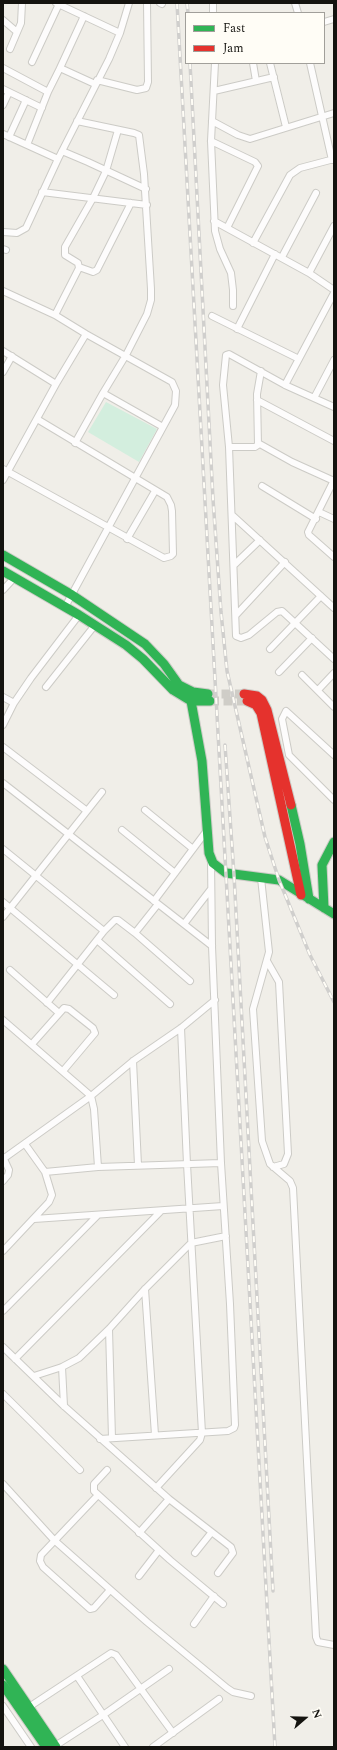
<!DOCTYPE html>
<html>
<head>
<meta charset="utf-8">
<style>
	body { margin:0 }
	#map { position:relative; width:337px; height:1750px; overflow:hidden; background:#f0eee8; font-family:Spectral,serif }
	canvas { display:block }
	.frame { position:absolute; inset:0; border:4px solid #14130f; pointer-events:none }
	.legend { position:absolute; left:185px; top:12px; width:140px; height:52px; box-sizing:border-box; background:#fffdf6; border:1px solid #a19f9a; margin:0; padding:5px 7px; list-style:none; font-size:12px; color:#14130f }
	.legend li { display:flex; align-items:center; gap:8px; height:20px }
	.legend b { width:20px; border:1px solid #a19f9a }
	.north { position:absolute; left:285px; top:1698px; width:40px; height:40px; -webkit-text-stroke:3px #fffdf6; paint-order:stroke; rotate:70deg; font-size:11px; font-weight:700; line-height:16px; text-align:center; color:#14130f }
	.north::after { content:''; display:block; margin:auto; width:14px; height:18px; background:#14130f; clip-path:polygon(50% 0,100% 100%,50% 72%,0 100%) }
</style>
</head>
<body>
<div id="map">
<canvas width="337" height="1750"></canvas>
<div class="frame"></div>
<ul class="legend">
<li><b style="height:5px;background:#30b455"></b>Fast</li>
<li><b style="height:5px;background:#e5322d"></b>Jam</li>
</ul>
<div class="north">N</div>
</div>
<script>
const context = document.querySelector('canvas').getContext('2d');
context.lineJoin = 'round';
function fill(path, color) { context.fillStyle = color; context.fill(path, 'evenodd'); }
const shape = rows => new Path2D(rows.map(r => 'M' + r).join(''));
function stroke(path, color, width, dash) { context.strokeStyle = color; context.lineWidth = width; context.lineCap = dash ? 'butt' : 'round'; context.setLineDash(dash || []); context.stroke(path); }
const green = shape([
	[106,402,157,429,139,462,88,432]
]);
const secondaryTunnel = shape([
	[208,694,244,694],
	[210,701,247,701]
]);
const street = shape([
	[56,3,120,33],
	[160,3,162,4],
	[213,3,213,13],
	[295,3,298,13],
	[3,20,17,32],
	[324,22,334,19],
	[10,49,21,23,22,3],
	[32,62,59,4],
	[215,63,211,141,215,231,220,249,231,273,233,290,233,306],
	[253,63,256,81],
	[270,63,286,127],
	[310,63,332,160],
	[3,68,48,92],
	[60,68,84,16],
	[97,80,137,90,146,88,148,82,147,3],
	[3,89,42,108],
	[214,91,274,77],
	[3,105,9,92],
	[212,121,238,135,250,139,334,113],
	[3,134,58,159,26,228,17,233,3,232],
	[9,137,26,100],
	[211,141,255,162,258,166,227,228],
	[27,145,48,92,60,68,95,84],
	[62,151,88,162,146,189],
	[58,159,109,59,120,33,129,3],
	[42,192,147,205],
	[214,221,309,273,334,290],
	[253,243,290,175,300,168,334,159],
	[3,249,6,250],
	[282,257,316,193],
	[79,267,93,272,97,270,131,203],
	[309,273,334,226],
	[3,291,55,315,86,334,172,382,176,391,175,405,65,607],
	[55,315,79,268,78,263,65,255,65,247,93,198,106,171,118,130],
	[212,316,299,359],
	[237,329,275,254],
	[3,351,56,384],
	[3,372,12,356],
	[285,385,334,293],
	[103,393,163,427],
	[314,398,334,360],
	[257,400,334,441],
	[334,407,285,385,229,354,226,355,223,385,229,447,236,636,241,638,249,635,277,612,282,611,334,659],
	[75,443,103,393,126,355,147,314,151,300,151,289,144,174,139,135,134,133,77,121],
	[258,443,292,462,334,481],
	[229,447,255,447,258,445,257,394,261,371],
	[3,469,164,558,171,556,173,554,172,511,171,505,167,497,37,419],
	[3,480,56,384,86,334],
	[334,480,308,532,309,535,334,557],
	[262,486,316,519],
	[319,512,334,519],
	[232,515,334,608],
	[127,539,155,491],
	[234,565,260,540],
	[3,590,15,577],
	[236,615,285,562],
	[270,649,321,596],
	[279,672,312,638],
	[302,675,334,707],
	[46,687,95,625],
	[318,690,334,673],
	[3,697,14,703],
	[3,725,14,703,31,678,79,615],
	[3,747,87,811],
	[334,755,286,711,282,719,289,755,334,800],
	[3,783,212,946],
	[145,810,193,849],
	[122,830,175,873],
	[3,849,104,931],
	[261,878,269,952,253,1009,262,1141,270,1164,290,1181,293,1188,316,1637,318,1642,334,1645],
	[154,901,208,829],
	[3,902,114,995],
	[3,917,102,792],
	[184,924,211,889],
	[135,933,158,904],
	[97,940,170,1004],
	[267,961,279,982,288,1154,284,1164,273,1167],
	[10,970,59,1013],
	[47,1003,104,931,115,920,118,920,135,933,190,981],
	[3,1020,91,1096,94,1109,98,1167],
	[32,1044,64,1008,69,1009,93,1028,95,1033,63,1071],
	[133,1061,138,1165],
	[3,1157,9,1170,8,1175,3,1181],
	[3,1159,91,1096,133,1061,181,1028,215,1000],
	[45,1172,98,1167,221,1163],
	[34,1219,223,1206],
	[3,1251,49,1202,52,1195,45,1172,25,1144],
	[145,1289,155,1435],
	[3,1311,98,1215],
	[109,1329,112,1438],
	[3,1347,64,1406,169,1499,231,1547,233,1553,218,1573],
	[15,1359,161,1211],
	[62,1367,64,1406],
	[34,1376,62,1367,79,1358,109,1329,145,1289,191,1243,226,1236],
	[3,1394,80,1470],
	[100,1439,228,1431,234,1428,235,1425,230,1304,221,1163,212,946,211,860],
	[107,1470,94,1484,94,1491,170,1560,223,1604],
	[3,1484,54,1540,147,1622,227,1688,233,1692,251,1696],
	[156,1488,200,1440,202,1433,187,1164,181,1028],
	[98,1495,41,1555,40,1561,43,1567,90,1609,94,1608,110,1590],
	[139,1533,169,1499],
	[195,1553,211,1533],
	[139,1576,159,1550],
	[194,1624,214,1596],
	[77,1676,125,1747],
	[3,1706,31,1747],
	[29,1707,111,1653,116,1655,173,1733],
	[55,1746,103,1715,169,1669],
	[153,1747,219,1699]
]);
const fast = shape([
	[3,555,72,595,145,644,164,664,179,685,193,692,208,694],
	[3,571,79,615,126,645,143,659,173,690,191,701,210,701],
	[191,701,202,761,209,853,213,863,226,873,279,880,334,914],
	[291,805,300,844,309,899],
	[324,908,322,865,334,842],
	[3,1669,56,1747],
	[3,1685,46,1747]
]);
const jam = shape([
	[244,694,257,696,262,700,267,710,291,805],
	[247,701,256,705,261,713,301,895]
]);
const rail = shape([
	[177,3,275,1747],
	[187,3,188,13],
	[190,63,213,499,221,612,227,671,265,837,279,880,310,955,334,1002],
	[225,745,234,875,273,1591]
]);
fill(green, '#d3eede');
stroke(secondaryTunnel, '#cfcdc7', 9, [9, 4.5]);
stroke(street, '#cccbc6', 8);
stroke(fast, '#cccbc6', 11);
stroke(jam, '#cccbc6', 11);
stroke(street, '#fdfcfc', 6);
stroke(fast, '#30b455', 9);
stroke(jam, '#e5322d', 9);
stroke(rail, '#d0cfcd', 3.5);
stroke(rail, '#fffdf6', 2, [6]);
</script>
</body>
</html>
